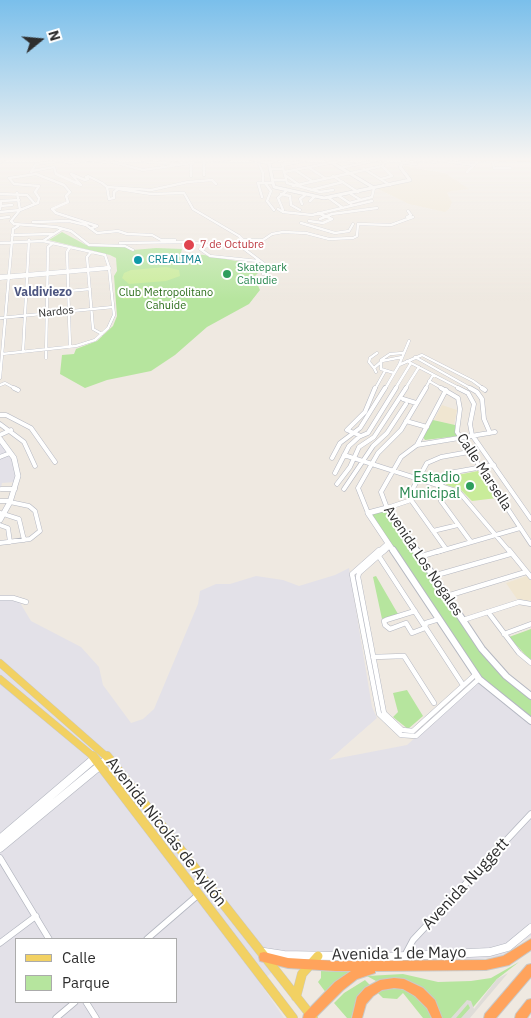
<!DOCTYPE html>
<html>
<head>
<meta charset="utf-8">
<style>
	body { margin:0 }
	#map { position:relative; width:531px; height:1018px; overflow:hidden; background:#efe9e1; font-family:"IBM Plex Sans",sans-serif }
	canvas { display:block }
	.legend { position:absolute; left:15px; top:938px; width:162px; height:65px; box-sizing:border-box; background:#fff; border:1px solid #ababab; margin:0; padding:6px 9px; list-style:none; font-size:15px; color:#2e2e2e }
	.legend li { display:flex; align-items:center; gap:10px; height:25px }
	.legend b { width:25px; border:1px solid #ababab }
	.north { position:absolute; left:15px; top:15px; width:50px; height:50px; -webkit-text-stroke:4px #fff; paint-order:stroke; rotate:73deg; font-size:14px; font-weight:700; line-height:20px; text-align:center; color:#2e2e2e }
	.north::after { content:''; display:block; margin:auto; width:18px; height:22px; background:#2e2e2e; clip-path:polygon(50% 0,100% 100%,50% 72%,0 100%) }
</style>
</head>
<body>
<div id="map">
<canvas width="531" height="1018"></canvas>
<ul class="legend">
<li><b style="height:6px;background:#f2d163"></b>Calle</li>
<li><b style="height:14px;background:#b6e59e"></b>Parque</li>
</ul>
<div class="north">N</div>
</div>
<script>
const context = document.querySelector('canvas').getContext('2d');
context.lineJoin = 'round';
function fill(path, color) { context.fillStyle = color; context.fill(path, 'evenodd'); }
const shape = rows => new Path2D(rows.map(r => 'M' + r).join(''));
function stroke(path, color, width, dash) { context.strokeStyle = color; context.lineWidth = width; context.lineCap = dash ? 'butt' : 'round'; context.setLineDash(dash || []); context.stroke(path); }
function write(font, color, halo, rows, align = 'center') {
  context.font = font + ' "IBM Plex Sans",sans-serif'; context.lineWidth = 4; context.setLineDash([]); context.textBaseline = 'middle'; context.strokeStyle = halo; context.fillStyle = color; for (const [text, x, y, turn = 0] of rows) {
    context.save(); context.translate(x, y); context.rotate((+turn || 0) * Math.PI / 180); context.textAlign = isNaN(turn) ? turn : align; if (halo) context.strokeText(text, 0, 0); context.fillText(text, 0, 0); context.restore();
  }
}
const industrial = shape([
	[0,441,13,458,17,467,15,482,2,483,0,492],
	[349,568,372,707,377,718,329,760,407,745,477,682,481,682,531,722,531,936,501,956,481,959,323,962,286,959,260,983,284,1018,0,1018,0,599,19,601,31,621,81,647,99,667,103,685,131,723,143,719,154,709,198,604,200,591,216,584,230,584,256,576,283,580,299,586,335,575],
	[16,939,176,939,176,1002,16,1002]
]);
const education = shape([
	[403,166,445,173,469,189,451,191,447,193,452,202,449,209,445,212,409,204,376,188,412,181],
	[442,405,457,410,454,425,434,420],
	[527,576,531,579,531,601,517,599,506,583]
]);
const green = shape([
	[62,232,86,245,125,246,133,250,156,248,182,249,181,253,204,255,247,263,261,270,254,277,260,290,249,304,207,327,175,355,151,371,107,380,85,388,60,374,62,355,74,354,76,349,97,341,113,326,117,316,114,276,117,271,116,258,110,255,49,240],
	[433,420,455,425,458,436,425,440,423,437],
	[386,508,492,664,531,698,531,718,484,680,370,513],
	[376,576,398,614,382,619,373,577],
	[531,629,531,661,509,637],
	[407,690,423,716,408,729,393,717,398,712,393,693],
	[519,962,497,979,464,1018,442,1018,435,1002,418,985,397,978,376,981,367,976,403,974,438,982,471,981,491,978],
	[321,971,355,972,327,994,318,982,321,978],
	[365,980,370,985,358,997,351,1018,347,1018,334,1003,344,993],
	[392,987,413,992,429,1011,431,1018,423,1018,403,993,397,999,383,998,377,992]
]);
const pitch = shape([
	[166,267,179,270,180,276,166,281,129,284,122,278,124,273,131,270],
	[155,287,156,296,123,299,122,290],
	[478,471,497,498,472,501,460,489,446,485,452,476]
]);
const plaza = shape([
	[508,973,470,1018,461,1018,470,1008,468,1004,456,1018,451,1018,467,1000,471,1001,474,1009,497,979]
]);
const streetFar3 = shape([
	[54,159,70,163,89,160,105,162,115,159],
	[141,159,148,162,176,164],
	[295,159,282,164,287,183,320,192,333,190],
	[381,159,385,162,382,166,392,176,381,179],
	[410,159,435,162,436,160],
	[436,160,473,165],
	[109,161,143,170,192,163],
	[204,161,204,175],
	[492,161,494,168,510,168],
	[403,163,416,164],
	[259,164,263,173,263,183],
	[284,165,307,160],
	[308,167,325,178],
	[340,168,382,159],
	[270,169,283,169],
	[364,169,390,185],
	[295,170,312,181],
	[32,171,54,167,56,174,81,185],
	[31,172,36,164,59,161],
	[284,172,350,159],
	[467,172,479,160],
	[285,175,298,184],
	[191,176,191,165,196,159],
	[333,176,358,192],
	[272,180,285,180],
	[265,183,271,191,267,201,274,210],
	[81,185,71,174,85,180,88,179,86,177,88,176,102,183,107,187,109,199,114,198,114,192,118,189,151,194,184,193,193,209,239,236,245,242,243,248,267,266,268,270,263,274],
	[293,186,382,166],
	[107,187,151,190,188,182,212,180,216,184],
	[311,190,343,182],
	[0,194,27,195,35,204,20,210,11,221,14,224,56,227,71,231,89,245,125,246,133,250],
	[281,194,290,196,291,205,300,210],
	[351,194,361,200],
	[339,196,351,204],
	[262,197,258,183,272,183],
	[329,198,343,208],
	[1,201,19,200],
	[310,201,314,197],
	[349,203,372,197,374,188],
	[35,204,38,203,39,198,35,192,39,186,14,184,9,178,36,174,64,185,70,192,66,196,68,202,52,209,56,213,97,226,92,228],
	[302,204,300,199,305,195],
	[0,206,12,205],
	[0,209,1,201],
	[278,209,283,212,312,215,372,201],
	[283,210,278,198,286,191],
	[0,212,20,210,17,193],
	[407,217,411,215,408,211],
	[0,218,9,217],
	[320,219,332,214,377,208],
	[309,221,323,223,332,219,318,213],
	[33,222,69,221,86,225,97,233,118,231,127,234,152,235,161,240,175,240],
	[301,223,335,233,349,231,353,224],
	[12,235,54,234],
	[243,240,263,240,272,234,283,232,306,233,329,239,353,238,357,236,358,224,391,225,413,217],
	[43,241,62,229],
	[0,243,43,241,105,255,109,267],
	[120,243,190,242,209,245,200,249,210,256,258,261],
	[70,247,67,252,70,347],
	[91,252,87,257,93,329,102,334],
	[48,293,90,289],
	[0,318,113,307],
	[23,352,29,240],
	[2,354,76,346,95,340,108,328,114,315,109,268],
	[415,357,472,389],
	[46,358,48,247,53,243],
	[407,361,461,389],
	[399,365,422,355,473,381,484,389],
	[374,368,369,362,370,358,377,353],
	[376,372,374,368,382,361,402,357],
	[394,373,381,369,381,360,390,354,403,353],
	[0,378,13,229,18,226],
	[429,381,443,389],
	[0,385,5,383,16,389],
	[375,389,385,371],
	[385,389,399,365,409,341],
	[395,389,411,363],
	[405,389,419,367],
	[425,389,433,375]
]);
const streetFar2 = shape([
	[14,388,18,390],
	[375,388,365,412,347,430,361,436,368,433,396,388],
	[441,388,458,398,460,409,457,432,531,544],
	[458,388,468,393,474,404,470,424,472,435,531,519],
	[470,388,477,392,482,399,484,419,490,433],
	[482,388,485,390],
	[403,399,416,403],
	[0,415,6,415,31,428,55,462],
	[406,421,427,427],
	[0,424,24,442,35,466],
	[0,435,11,430],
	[417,445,495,432],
	[344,455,459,492,510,552],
	[0,457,10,453],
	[332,458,340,443,360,428,385,388],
	[335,473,349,446,360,436],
	[337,484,350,467,359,447,374,437,406,388],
	[1,489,15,489],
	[344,489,373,446,387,433,406,404],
	[411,500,387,508,381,492,401,457,417,445,446,390],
	[0,501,11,501],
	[0,513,19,519,24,540],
	[368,513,358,488,378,453,401,430,426,388],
	[0,525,8,528,10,542],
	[433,531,458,525],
	[471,542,441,501,440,486,449,473,494,465],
	[0,543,30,539,40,531,35,511,29,506,10,502],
	[446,549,411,500,411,492,427,463,441,457,469,452],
	[378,552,388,543],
	[383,552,390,546],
	[437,552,520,528]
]);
const streetFar1 = shape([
	[379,550,352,574,379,714,401,735,416,736,479,679],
	[385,550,359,573,358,577,384,713,402,730,413,731,476,674],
	[509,550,531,577],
	[375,555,380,558,463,685],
	[419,557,442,550],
	[433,576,510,554],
	[447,596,526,572],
	[0,598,13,598,26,602],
	[415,611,386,620,384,621,385,625,390,629,406,623,412,633,425,628,426,623,439,619],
	[488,612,519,653,531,663],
	[463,620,519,602,531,604],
	[504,634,531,624],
	[373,657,404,656,434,703]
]);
const street = shape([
	[0,858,49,939],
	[147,939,198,895],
	[0,943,36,916],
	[405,955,413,940,531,814],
	[86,1002,96,1018],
	[56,1018,75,1002]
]);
const secondaryFar4 = shape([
	[161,159,197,161,229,159],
	[251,159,269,163],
	[278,159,269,163,274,187,324,198,410,180,400,167],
	[326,159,374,188],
	[0,162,4,159],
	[400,167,405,159]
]);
const secondaryFar3 = shape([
	[0,277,109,268,0,278]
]);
const secondaryFar2 = shape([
	[0,439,14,458,18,476,10,502,0,520],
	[394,552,368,513,387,508,416,552]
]);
const secondaryFar1 = shape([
	[393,550,479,679,531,721],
	[416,550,482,649,506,676,531,696]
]);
const secondary = shape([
	[0,839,95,758],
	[0,848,109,758],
	[264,952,284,955,385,957,490,952,508,947,531,928]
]);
const primaryFar2 = shape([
	[460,159,531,160]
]);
const primaryFar1 = shape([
	[0,663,108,758],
	[0,679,95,758]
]);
const primary = shape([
	[93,756,293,1018],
	[107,756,313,1018],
	[296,997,302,974,318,956]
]);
const highway = shape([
	[531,939,531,950,509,965,486,970,375,971,375,973,357,979,343,990,315,1018,303,1018,304,1014,335,982,351,971,336,971,288,968,260,961,259,957,260,953,264,952,288,958,336,961,486,960,503,956,531,939],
	[531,964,531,977,496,1018,484,1018,485,1014,527,965,531,964],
	[394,978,404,979,423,988,435,1000,442,1018,432,1018,427,1008,415,996,403,989,394,988,382,990,373,996,366,1004,362,1018,352,1018,357,997,365,988,380,980,394,978],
	[531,999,531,1012,527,1018,515,1018,516,1014,527,1000,531,999]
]);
const markers = [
	[189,245,6,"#e0444e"],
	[138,260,5,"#0f9aa8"],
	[227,274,5,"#2e9e5b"],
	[470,486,5,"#2e9e5b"]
];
const farHealthnames = [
	["7 de Octubre",200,245]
];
const farCulturenames = [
	["CREALIMA",148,260]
];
const farLeisurenames = [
	["Skatepark",237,268],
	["Cahudie",237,281]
];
const farParknames = [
	["Club Metropolitano",166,293],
	["Cahuide",166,306]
];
const farStreetnames = [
	["Nardos",56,312,-6]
];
const farNeighbourhoodnames = [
	["Valdiviezo",43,293]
];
const streetNames = [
	["Calle Marsella",484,472,57],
	["Avenida Los Nogales",423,561,56]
];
const leisureNames = [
	["Estadio",460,478],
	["Municipal",460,494]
];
const nearStreetnames = [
	["Avenida Nicolás de Ayllón",166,832,52],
	["Avenida Nuggett",466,884,-47],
	["Avenida 1 de Mayo",399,954,-1]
];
fill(industrial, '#e3e1e8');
fill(education, '#f0e6d1');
fill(green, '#b6e59e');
fill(pitch, '#c9ec9a');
fill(plaza, '#dfdcd8');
stroke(streetFar3, '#b4b7c1', 3);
stroke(streetFar2, '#b4b7c1', 5);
stroke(streetFar1, '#b4b7c1', 5.5);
stroke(street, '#b4b7c1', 7);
stroke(secondaryFar4, '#b4b7c1', 4);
stroke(secondaryFar3, '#b4b7c1', 4.5);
stroke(secondaryFar2, '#b4b7c1', 6);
stroke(secondaryFar1, '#b4b7c1', 8);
stroke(secondary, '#b4b7c1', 9);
stroke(primaryFar2, '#c9c9c9', 4);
stroke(primaryFar1, '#c9c9c9', 8);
stroke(primary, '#c9c9c9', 10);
stroke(highway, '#c9c9c9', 2);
stroke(streetFar3, '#fff', 2.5);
stroke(streetFar2, '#fff', 4);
stroke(streetFar1, '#fff', 4.5);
stroke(street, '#fff', 5.5);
stroke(secondaryFar4, '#fff', 3);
stroke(secondaryFar3, '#fff', 4);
stroke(secondaryFar2, '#fff', 5);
stroke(secondaryFar1, '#fff', 6);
stroke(secondary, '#fff', 8);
stroke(primaryFar2, '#f2d163', 3);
stroke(primaryFar1, '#f2d163', 7);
stroke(primary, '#f2d163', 9);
fill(highway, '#ffa35c');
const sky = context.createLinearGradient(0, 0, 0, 301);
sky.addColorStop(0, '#7abfeb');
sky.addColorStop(0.53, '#f8f5f2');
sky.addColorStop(1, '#f8f5f200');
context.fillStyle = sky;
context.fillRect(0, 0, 531, 301);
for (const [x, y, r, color] of markers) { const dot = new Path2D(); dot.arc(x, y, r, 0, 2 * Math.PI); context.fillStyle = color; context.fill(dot); stroke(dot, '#fff', 2); }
write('11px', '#be3a42', '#fff', farHealthnames, 'left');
write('11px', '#0d838f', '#fff', farCulturenames, 'left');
write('11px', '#27864d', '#fff', farLeisurenames, 'left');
write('11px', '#2c6e1b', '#fff', farParknames);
write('11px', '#2e2e2e', '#fff', farStreetnames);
write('bold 12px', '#4d5680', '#fff', farNeighbourhoodnames);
write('14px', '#2e2e2e', '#fff', streetNames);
write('14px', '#27864d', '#fff', leisureNames, 'right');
write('16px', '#2e2e2e', '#fff', nearStreetnames);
</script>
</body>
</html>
